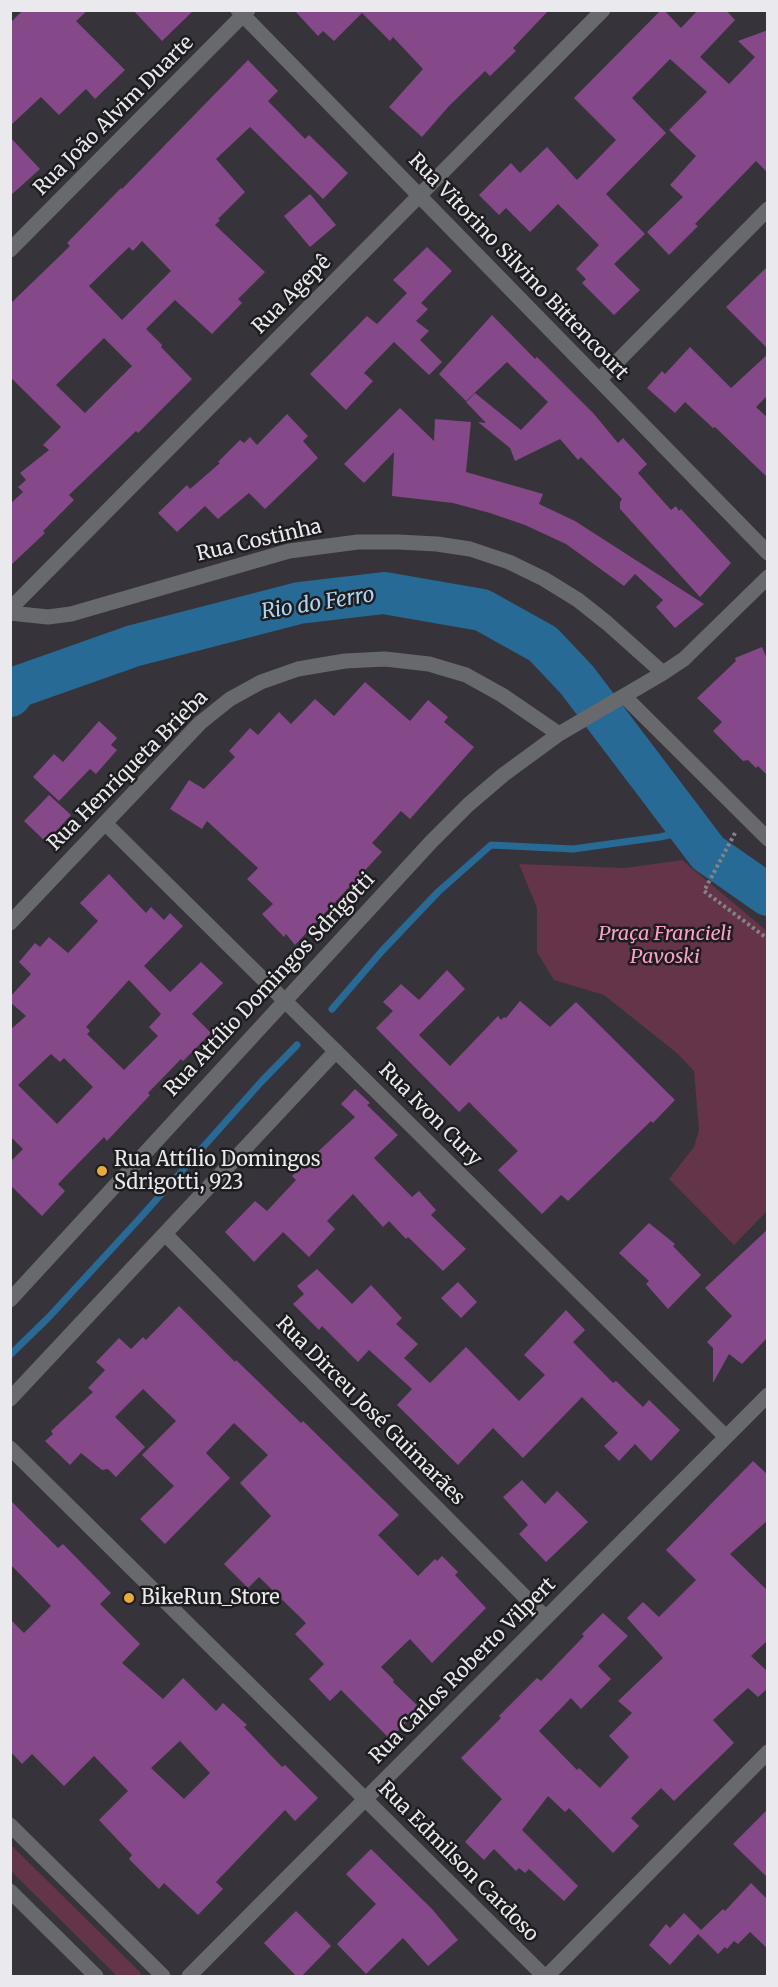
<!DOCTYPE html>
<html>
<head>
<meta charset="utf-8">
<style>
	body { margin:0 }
	#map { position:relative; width:778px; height:1987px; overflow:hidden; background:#36343a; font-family:Merriweather,serif }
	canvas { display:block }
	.frame { position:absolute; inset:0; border:12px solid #eae9ed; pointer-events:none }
</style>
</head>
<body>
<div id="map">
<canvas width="778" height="1987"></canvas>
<div class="frame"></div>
</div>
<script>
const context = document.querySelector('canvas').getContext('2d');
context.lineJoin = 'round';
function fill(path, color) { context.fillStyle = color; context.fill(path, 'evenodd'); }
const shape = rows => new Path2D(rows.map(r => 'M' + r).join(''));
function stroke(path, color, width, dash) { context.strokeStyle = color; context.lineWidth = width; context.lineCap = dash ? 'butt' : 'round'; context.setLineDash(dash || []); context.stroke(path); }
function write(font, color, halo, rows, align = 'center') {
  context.font = font + ' Merriweather,serif'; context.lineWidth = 5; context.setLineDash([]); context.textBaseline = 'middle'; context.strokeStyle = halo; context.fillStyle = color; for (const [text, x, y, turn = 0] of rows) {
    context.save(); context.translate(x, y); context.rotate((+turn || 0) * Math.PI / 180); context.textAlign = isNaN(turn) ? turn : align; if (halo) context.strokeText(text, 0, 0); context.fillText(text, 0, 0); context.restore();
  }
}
const green = shape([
	[682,860,767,931,767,1211,734,1245,669,1179,694,1147,699,1130,694,1071,678,1054,604,995,554,980,537,952,537,908,519,864,625,868],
	[10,1844,140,1972,141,1976,117,1976,11,1871]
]);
const stream = shape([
	[332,1009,382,951,438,892,491,845,573,849,660,837,691,830],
	[10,1355,49,1317,140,1218,261,1082,297,1045]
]);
const river = shape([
	[10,696,17,687,133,646,299,603,384,593,482,610,543,644,577,680,708,853,768,895]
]);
const building = shape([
	[23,10,88,10,76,21,125,70,95,99,86,89,59,115,41,97,10,126,10,23],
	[133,10,194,10,162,41],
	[294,10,549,10,513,48,516,51,490,76,485,71,449,106,422,137,389,107,423,69,393,37,390,41,362,13,334,41,323,31,318,36],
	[661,10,664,10,681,28,698,10,726,10,735,20,700,57,729,84,755,57,738,41,768,30,768,173,756,161,695,224,698,226,669,255,647,232,683,197,670,185,696,156,669,130,707,92,670,59,632,98,666,133,606,194,645,234,614,264,640,290,614,315,582,283,586,279,576,269,599,245,558,204,530,232,506,208,499,215,479,195,511,163,520,173,547,147,577,180,616,140,574,98],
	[248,60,278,91,268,101,305,139,309,135,348,173,323,199,250,127,216,159,245,192,218,219,220,220,215,225,265,272,238,299,242,303,212,334,175,300,146,329,162,345,161,347,192,379,138,433,136,431,69,495,74,500,43,531,45,533,10,566,10,504,23,492,18,487,26,480,20,473,49,450,43,445,61,427,10,377,10,304,70,246,67,243,121,188,122,189],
	[142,241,171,271,122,320,89,286,129,247,133,251],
	[104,338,132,366,85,413,56,385],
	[10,137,40,169,10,196],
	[310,194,336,225,310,247,284,216],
	[427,247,452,271,421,303,428,309,416,321,429,331,420,340,442,362,429,375,394,342,364,373,373,381,346,410,310,374,367,316,377,324,407,293,393,280],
	[768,266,768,349,726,307],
	[492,315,535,359,537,357,594,414,618,443,623,438,647,464,638,473,671,510,676,506,679,511,681,509,731,563,700,597,620,509,620,502,622,499,581,457,578,460,560,439,515,461,510,448,478,422,486,423,466,402,475,393,521,430,548,402,507,362,466,401,439,374],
	[690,347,731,388,768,354,768,395,756,407,768,418,768,478,715,427,713,428,685,402,675,413,647,388,662,371,665,374],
	[400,408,434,441,435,419,471,422,466,472,543,494,539,504,575,521,704,604,675,628,656,607,663,600,635,574,624,586,566,544,525,525,490,513,453,503,392,496,394,452,364,483,344,464],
	[287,414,308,436,303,441,318,458,265,509,249,493,218,519,205,506,177,532,158,513,187,485,190,489,220,463,218,462,240,440,244,443,250,437,257,445],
	[762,647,768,661,768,776,758,766,756,768,748,760,743,761,713,731,722,722,697,698,736,661,735,658],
	[365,682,410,721,428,700,448,717,444,722,474,747,410,819,401,811,372,843,382,852,295,945,286,934,284,937,262,914,273,904,247,879,258,868,207,821,202,829,170,809,189,780,204,789,235,757,229,751,250,728,258,735,279,712,291,724,315,699,334,716],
	[99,721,117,738,111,745,117,750,96,774,90,769,59,801,33,777,54,754,63,762],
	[49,795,71,815,46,842,24,821],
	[109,874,146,913,151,907,164,920,170,913,183,926,144,966,170,992,201,962,223,983,192,1014,211,1033,183,1061,181,1059,148,1093,150,1095,107,1141,104,1137,58,1184,65,1191,42,1216,10,1185,10,1162,23,1149,10,1136,10,1030,26,1016,10,1002,10,997,31,974,19,962,35,943,40,947,49,937,68,953,98,921,80,903],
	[129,980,161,1014,149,1027,158,1036,124,1070,87,1034,90,1031,86,1027],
	[51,1054,60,1062,64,1058,93,1087,57,1124,18,1085],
	[447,970,465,989,419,1035,450,1066,498,1016,501,1020,504,1017,506,1018,520,1001,550,1027,576,1002,675,1100,653,1123,651,1121,568,1201,561,1195,542,1214,498,1170,518,1151,469,1102,459,1112,376,1028,393,1011,383,1002,401,984,419,1000],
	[355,1089,370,1103,367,1105,398,1135,374,1158,412,1197,419,1191,436,1210,431,1215,466,1249,443,1271,408,1237,406,1239,389,1221,383,1227,353,1194,327,1221,335,1229,309,1257,283,1232,254,1262,225,1232,255,1201,267,1211,296,1180,292,1176,355,1117,341,1104],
	[649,1223,675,1244,673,1246,701,1275,668,1309,646,1284,649,1281,619,1253],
	[768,1229,768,1337,742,1364,729,1354,713,1383,713,1348,707,1342,732,1316,705,1288],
	[317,1269,352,1304,371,1285,402,1318,396,1324,418,1344,404,1358,430,1383,466,1347,519,1401,545,1375,524,1355,566,1310,585,1330,573,1342,613,1383,616,1381,643,1407,649,1400,680,1430,651,1461,635,1444,619,1461,604,1446,618,1433,582,1397,523,1458,493,1428,458,1465,397,1405,412,1389,369,1350,358,1362,322,1326,319,1330,293,1304,304,1294,297,1286],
	[458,1282,477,1302,461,1318,441,1298],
	[179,1306,235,1362,236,1360,301,1423,303,1421,399,1515,378,1535,418,1576,435,1559,437,1561,442,1556,458,1572,455,1575,486,1608,432,1663,410,1639,381,1667,394,1680,393,1682,420,1708,390,1739,341,1690,330,1701,309,1679,324,1664,295,1634,306,1623,259,1577,248,1588,224,1564,271,1516,240,1483,268,1455,234,1423,206,1453,230,1478,165,1544,140,1519,174,1486,142,1455,176,1421,143,1389,115,1417,145,1447,116,1477,108,1469,102,1470,81,1453,70,1465,45,1441,53,1434,51,1431,93,1392,88,1388,105,1370,96,1362,119,1338,131,1349,143,1337,146,1340],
	[753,1461,768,1475,768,1520,730,1554,768,1591,768,1640,751,1656,768,1672,768,1688,758,1697,748,1688,713,1720,734,1743,674,1801,661,1788,631,1818,639,1826,613,1853,569,1808,565,1812,548,1796,522,1830,578,1886,564,1901,529,1869,525,1873,519,1868,516,1871,494,1849,484,1860,465,1842,502,1799,461,1758,501,1718,499,1716,537,1678,541,1681,584,1636,582,1634,603,1613,628,1636,598,1666,611,1679,581,1709,571,1698,539,1731,577,1770,579,1768,600,1788,629,1757,609,1736,632,1713,618,1701,663,1658,627,1618,643,1602,659,1617,696,1580,666,1550],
	[522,1480,545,1504,557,1491,588,1522,546,1562,519,1534,528,1525,503,1497],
	[10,1500,58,1548,63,1544,111,1593,100,1604,140,1644,122,1663,163,1699,183,1678,216,1711,223,1703,247,1725,244,1727,282,1767,285,1765,318,1798,295,1821,285,1810,216,1882,223,1889,198,1915,164,1883,159,1889,129,1859,132,1855,99,1820,128,1791,94,1756,64,1786,32,1754,22,1764,10,1751,10,1619,24,1633,51,1606,10,1564],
	[180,1741,210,1773,184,1799,151,1768],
	[768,1809,768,1878,733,1844],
	[371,1849,432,1909,458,1940,428,1966,403,1938,366,1974,337,1944,376,1904,346,1874],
	[751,1883,768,1900,768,1949,750,1932,738,1944,734,1941,727,1949,725,1947,718,1954,698,1934,670,1965,649,1945,666,1924,670,1928,684,1913,701,1930,723,1909,725,1911],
	[296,1911,331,1946,301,1977,297,1977,264,1943]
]);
const path = shape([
	[735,833,704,891,768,939]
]);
const minor = shape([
	[238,10,768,553],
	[10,250,248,10],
	[599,380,768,209],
	[10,609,603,10],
	[10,613,48,617,71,614,289,551,358,542,398,542,437,544,470,549,509,562,544,579,578,600,607,623,663,673],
	[624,696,768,839],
	[105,823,726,1437],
	[10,923,200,723,230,699,261,682,298,669,345,661,385,659,429,664,466,675,502,695,559,734],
	[165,1234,546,1618],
	[10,1300,431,842,468,805,503,775,559,734,663,673,684,659,768,577],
	[10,1399,336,1051],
	[10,1448,544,1976],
	[189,1976,768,1395],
	[547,1976,768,1752]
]);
const tertiary = shape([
	[10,1825,163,1976],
	[10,1891,96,1976]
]);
const markers = [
	[102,1171,6,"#e9ab38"],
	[129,1598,6,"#e9ab38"]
];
const streetNames = [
	["Rua João Alvim Duarte",114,116,-45],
	["Rua Vitorino Silvino Bittencourt",518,267,46],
	["Rua Agepê",292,295,-45],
	["Rua Costinha",259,541,-13],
	["Rua Henriqueta Brieba",128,771,-45],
	["Rua Attílio Domingos Sdrigotti",270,985,-47],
	["Rua Ivon Cury",430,1115,45],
	["Rua Dirceu José Guimarães",370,1411,45],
	["Rua Carlos Roberto Vilpert",463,1671,-45],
	["Rua Edmilson Cardoso",458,1862,45]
];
const parkNames = [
	["Praça Francieli",665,934],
	["Pavoski",665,957]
];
const poiNames = [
	["Rua Attílio Domingos",114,1160],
	["Sdrigotti, 923",114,1183],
	["BikeRun_Store",141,1598]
];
const waterNames = [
	["Rio do Ferro",318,604,-9]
];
fill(green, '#643449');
stroke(stream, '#266a95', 7);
stroke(river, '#266a95', 42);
fill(building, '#854888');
stroke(path, '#848287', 4, [3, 3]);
stroke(minor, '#68696c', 15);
stroke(tertiary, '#68696c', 15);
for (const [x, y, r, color] of markers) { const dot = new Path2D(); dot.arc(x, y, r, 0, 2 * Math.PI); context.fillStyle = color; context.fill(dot); stroke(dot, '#1d1c1f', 2); }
write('20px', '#eae9ed', '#1d1c1f', streetNames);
write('italic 20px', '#fd9fc6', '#1d1c1f', parkNames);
write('20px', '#eae9ed', '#1d1c1f', poiNames, 'left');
write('italic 21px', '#acd5f3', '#1d1c1f', waterNames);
</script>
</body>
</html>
